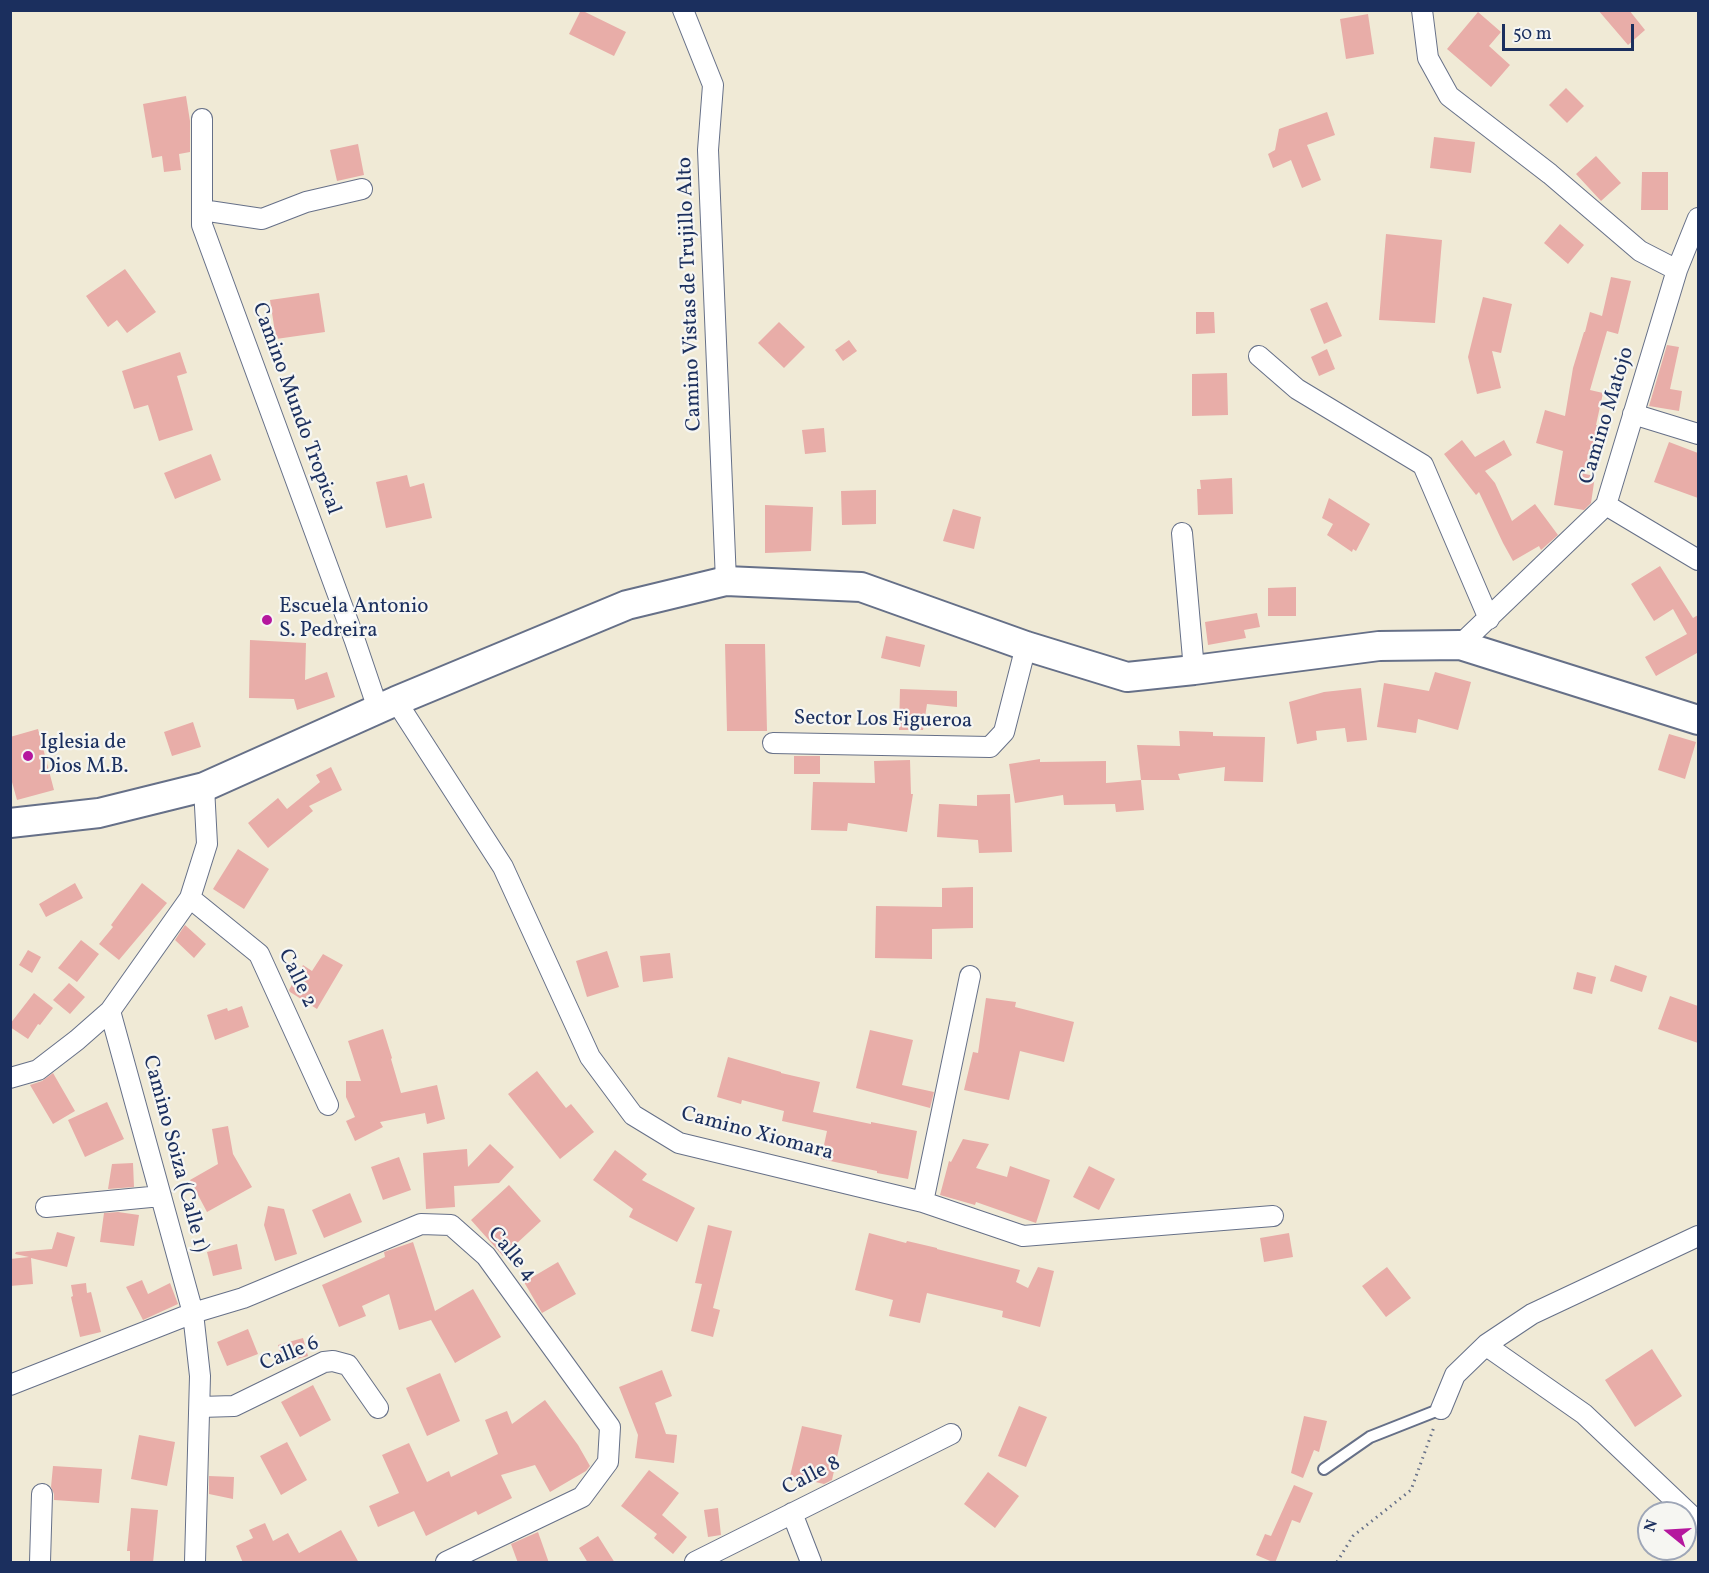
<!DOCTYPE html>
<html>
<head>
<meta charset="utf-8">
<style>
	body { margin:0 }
	#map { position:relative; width:1709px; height:1573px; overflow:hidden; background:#f0ead6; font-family:Vollkorn,serif }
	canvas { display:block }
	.frame { position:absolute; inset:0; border:12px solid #1b2f5e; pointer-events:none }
	.north { position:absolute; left:1637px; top:1501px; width:60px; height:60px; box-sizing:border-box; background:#f6f6f2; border:2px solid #9ea6b7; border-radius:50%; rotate:288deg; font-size:16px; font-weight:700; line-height:24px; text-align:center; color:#1b2f5e }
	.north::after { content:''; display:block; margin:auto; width:21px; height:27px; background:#b5179e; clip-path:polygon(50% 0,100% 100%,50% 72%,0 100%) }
	.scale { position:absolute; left:1502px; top:24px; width:132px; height:27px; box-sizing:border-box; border:3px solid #1b2f5e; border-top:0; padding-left:8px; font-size:18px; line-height:21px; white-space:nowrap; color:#1b2f5e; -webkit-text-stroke:4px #f6f6f2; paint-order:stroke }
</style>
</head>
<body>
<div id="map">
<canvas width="1709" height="1573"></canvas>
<div class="frame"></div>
<div class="north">N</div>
<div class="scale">50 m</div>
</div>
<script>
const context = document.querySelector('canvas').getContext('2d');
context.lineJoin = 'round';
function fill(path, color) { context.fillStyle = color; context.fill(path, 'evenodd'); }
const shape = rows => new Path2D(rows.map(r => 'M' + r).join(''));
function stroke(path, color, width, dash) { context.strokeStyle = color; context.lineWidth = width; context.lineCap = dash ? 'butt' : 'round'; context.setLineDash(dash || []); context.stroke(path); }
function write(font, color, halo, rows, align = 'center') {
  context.font = font + ' Vollkorn,serif'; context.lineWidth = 4.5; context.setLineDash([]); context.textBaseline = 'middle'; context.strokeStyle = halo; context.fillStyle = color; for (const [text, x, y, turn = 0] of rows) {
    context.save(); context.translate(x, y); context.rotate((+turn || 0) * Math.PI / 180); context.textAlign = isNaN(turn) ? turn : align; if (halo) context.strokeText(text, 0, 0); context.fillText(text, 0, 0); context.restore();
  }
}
const building = shape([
	[581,10,626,32,614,56,569,34],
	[1598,10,1629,10,1645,30,1628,45],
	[1478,12,1501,32,1489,46,1510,65,1491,87,1447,49],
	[1368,14,1374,54,1346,59,1340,19],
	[1566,88,1584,106,1567,123,1549,105],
	[186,96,190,121,190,152,179,154,181,170,164,172,162,156,152,158,143,104],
	[1327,112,1335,135,1307,145,1321,180,1302,188,1291,160,1273,168,1268,154,1275,150,1279,129],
	[1434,137,1475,142,1471,173,1430,168],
	[358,144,364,175,337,181,330,150],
	[1596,156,1621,183,1601,201,1576,174],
	[1642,172,1668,172,1668,210,1641,210],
	[1560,224,1584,245,1568,264,1544,243],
	[1386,234,1442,240,1435,323,1379,320],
	[125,269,156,312,127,333,117,320,108,327,86,296],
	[1611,277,1631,281,1618,334,1607,331,1590,390,1603,393,1596,425,1599,426,1585,474,1595,476,1591,503,1584,510,1554,505,1563,451,1536,443,1545,410,1565,416,1573,368,1584,332,1585,332,1590,312,1602,316],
	[319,293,325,332,276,339,270,300],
	[1483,297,1512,304,1501,353,1492,351,1501,388,1477,394,1468,357],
	[1327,302,1342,336,1324,344,1310,309],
	[1196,312,1214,312,1215,333,1196,334],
	[779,322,805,347,784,368,758,343],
	[849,340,857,351,843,361,835,350],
	[1667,345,1679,347,1670,389,1682,391,1679,411,1649,406],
	[1327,349,1335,369,1319,376,1311,357],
	[180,352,187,373,177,376,193,430,159,441,148,405,134,409,122,371],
	[1227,373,1228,415,1192,416,1192,374],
	[824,428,826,452,805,454,802,430],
	[1462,440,1475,457,1504,440,1512,455,1485,471,1495,483,1512,521,1535,504,1558,535,1541,550,1539,546,1513,561,1503,543,1479,492,1476,495,1444,454],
	[1669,442,1698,453,1698,498,1654,482],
	[211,454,221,480,175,499,164,473],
	[407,475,410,487,424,483,432,518,386,528,376,482],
	[1232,478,1233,514,1198,515,1197,489,1201,489,1200,480],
	[876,490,876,524,842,525,841,491],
	[1329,498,1370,524,1356,551,1353,549,1352,552,1327,535,1333,524,1322,518],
	[765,505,813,507,811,551,765,553],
	[953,509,981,517,974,549,943,541],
	[1660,566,1693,618,1698,615,1698,655,1697,653,1656,676,1645,657,1687,634,1673,609,1654,621,1631,584],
	[1296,587,1296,616,1268,616,1268,588],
	[1257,613,1260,627,1244,630,1246,638,1208,645,1205,622],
	[886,636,925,645,920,667,881,658],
	[250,640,306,643,305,680,327,672,335,697,297,710,294,699,249,698],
	[725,644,765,644,767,731,727,731],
	[1435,672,1471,682,1458,730,1418,719,1416,733,1377,727,1384,683,1429,691],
	[1361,688,1367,740,1347,742,1345,728,1316,731,1317,740,1297,744,1289,702,1324,692],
	[900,689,957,691,957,707,927,704,923,730,899,730],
	[193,722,201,747,172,756,164,732],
	[38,729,54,790,17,800,10,775,10,737],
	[1179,731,1213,732,1213,736,1265,737,1263,782,1224,781,1225,767,1178,774,1180,780,1141,780,1137,745,1180,746],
	[1669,734,1696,742,1685,779,1658,770],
	[794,756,820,756,820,774,794,774],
	[1040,759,1040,762,1106,761,1106,783,1141,780,1144,810,1116,812,1115,804,1064,805,1063,795,1015,803,1009,764],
	[910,760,911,794,913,794,907,832,848,823,847,831,811,830,813,782,875,783,874,761],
	[331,767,342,790,309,806,313,811,268,848,248,823,278,798,287,809,320,782,316,775],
	[1010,794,1012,852,979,853,978,840,937,837,939,804,977,806,977,795],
	[238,849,269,869,244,909,213,889],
	[75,883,83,898,46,917,39,904],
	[142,883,167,903,119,960,99,944,113,927,111,925],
	[973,887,973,928,932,929,932,959,875,958,876,906,942,907,942,888],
	[185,925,206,944,194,958,175,940],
	[81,940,99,954,77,982,58,968],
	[28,950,41,957,32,973,19,965],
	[607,951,619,987,587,997,576,961],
	[670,953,673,978,643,982,640,956],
	[323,954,343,965,317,1009,290,992,289,990,303,965,312,971],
	[1615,965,1647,976,1642,992,1610,981],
	[1577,972,1596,977,1592,994,1573,989],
	[69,983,85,997,70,1014,53,1000],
	[34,993,53,1008,40,1025,38,1024,28,1039,10,1027,10,1024],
	[1670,996,1698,1006,1698,1043,1658,1029],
	[986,998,1016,1002,1015,1007,1074,1022,1064,1062,1020,1051,1009,1100,964,1090,973,1052,978,1053],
	[242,1006,249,1027,215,1040,207,1015,227,1008,228,1011],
	[383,1029,392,1058,391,1059,401,1093,437,1085,445,1119,427,1124,425,1113,380,1122,383,1127,355,1141,346,1121,355,1117,346,1097,346,1081,361,1081,348,1041],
	[870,1030,913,1040,902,1085,934,1092,930,1108,856,1088],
	[728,1057,781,1072,781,1073,820,1082,813,1112,871,1124,871,1122,917,1131,908,1179,877,1173,877,1171,821,1159,827,1131,782,1121,784,1111,742,1100,741,1104,717,1097],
	[537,1071,566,1108,571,1104,594,1132,560,1159,508,1094],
	[53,1073,75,1111,53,1124,30,1085,42,1081],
	[107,1102,124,1139,85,1157,68,1120],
	[228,1126,233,1154,252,1187,207,1212,190,1180,218,1164,212,1129],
	[963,1139,989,1144,976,1168,1007,1177,1010,1166,1050,1180,1036,1223,976,1202,975,1205,940,1195,949,1161,951,1162],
	[490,1144,514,1167,499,1183,454,1186,455,1207,426,1209,423,1153,467,1149,468,1167],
	[615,1150,647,1174,642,1180,695,1208,677,1242,629,1217,633,1209,593,1180],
	[399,1157,411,1190,383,1200,371,1167],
	[133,1163,134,1187,108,1189,112,1164],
	[1089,1166,1115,1179,1099,1210,1073,1197],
	[509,1185,541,1221,503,1256,471,1220],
	[350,1193,362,1222,324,1238,312,1210],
	[268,1206,284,1209,297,1254,275,1261,264,1225],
	[118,1212,139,1215,134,1246,100,1242,104,1213],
	[708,1225,732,1231,713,1308,720,1310,713,1337,691,1331,702,1284,695,1283],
	[57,1232,75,1237,67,1267,31,1258,33,1284,10,1286,10,1259,29,1257,15,1254,16,1252,52,1249],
	[869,1233,906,1243,907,1241,937,1248,937,1249,1020,1270,1016,1282,1028,1288,1038,1267,1054,1271,1040,1327,1002,1317,1003,1311,927,1293,920,1323,889,1316,893,1300,855,1290],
	[1289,1233,1293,1257,1264,1262,1260,1238],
	[413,1242,435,1311,473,1289,501,1337,455,1363,431,1320,399,1330,389,1294,362,1306,366,1316,339,1327,322,1285,385,1257,384,1252],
	[237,1244,242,1269,213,1276,207,1252],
	[558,1262,576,1294,542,1313,524,1282],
	[1387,1267,1411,1298,1386,1317,1362,1286],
	[142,1280,148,1294,170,1283,178,1304,143,1320,126,1287],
	[86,1283,87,1293,91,1292,101,1332,80,1337,71,1297,73,1296,71,1285],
	[248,1329,258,1354,227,1366,217,1342],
	[303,1338,308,1356,283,1363,278,1345],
	[1652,1349,1682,1396,1635,1427,1605,1380],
	[662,1370,672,1396,655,1403,666,1434,677,1435,674,1463,635,1458,638,1435,619,1387],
	[440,1373,460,1421,427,1436,406,1388],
	[313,1385,331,1420,300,1437,281,1402],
	[545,1400,578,1445,590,1466,586,1471,550,1492,535,1465,501,1475,512,1498,478,1515,476,1511,426,1536,414,1511,378,1527,369,1506,399,1493,382,1455,409,1443,427,1482,449,1471,451,1477,498,1454,485,1420,507,1411,512,1424],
	[1019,1406,1047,1417,1026,1467,998,1456],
	[1304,1416,1327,1421,1319,1452,1314,1450,1303,1478,1291,1473],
	[802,1426,842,1435,832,1480,824,1484,790,1476],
	[139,1435,175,1442,167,1486,131,1479],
	[287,1442,307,1480,281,1495,260,1456],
	[53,1466,102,1469,99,1503,54,1500,54,1494,51,1487],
	[649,1470,679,1493,662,1515,687,1537,673,1554,654,1538,657,1534,621,1506],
	[988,1472,1019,1496,995,1528,964,1504],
	[209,1476,234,1477,233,1499,209,1494],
	[1294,1485,1313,1493,1300,1523,1292,1520,1275,1563,1256,1555,1265,1534,1271,1536],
	[131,1508,158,1510,153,1563,130,1563,130,1551,127,1551],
	[718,1508,721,1535,708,1537,704,1510],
	[265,1523,273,1541,288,1533,299,1553,341,1530,359,1563,243,1563,236,1546,253,1538,249,1530],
	[538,1532,549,1563,518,1563,511,1544],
	[598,1536,615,1563,588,1563,579,1548]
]);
const path = shape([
	[1337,1562,1353,1536,1411,1490,1434,1427]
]);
const lane = shape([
	[1324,1469,1370,1437,1441,1409]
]);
const street = shape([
	[683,10,713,85,708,150,726,581],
	[1422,10,1428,58,1449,96,1550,174,1640,251,1677,270],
	[202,119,202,225,355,641,378,709],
	[202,210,262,219,306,202,362,189],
	[1259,356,1297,389,1423,465,1489,619],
	[1633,414,1698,434],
	[1606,505,1698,560],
	[1182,533,1194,670],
	[1460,645,1606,505,1677,270,1698,218],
	[396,701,503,867,590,1057,633,1115,679,1143,923,1202,1023,1236,1273,1216],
	[773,743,990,747,1004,732,1026,646],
	[190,898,259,954,328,1105],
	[10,1078,38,1070,77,1040,110,1011],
	[923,1202,970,976],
	[46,1207,161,1196],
	[1487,1344,1491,1349,1584,1414,1698,1522],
	[10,1385,193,1313,243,1298,421,1224,451,1225,486,1256,610,1427,608,1462,582,1497,446,1562],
	[200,1407,234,1406,324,1362,333,1361,348,1365,378,1408],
	[1441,1409,1455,1375,1487,1344,1532,1314,1698,1236],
	[792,1513,811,1562],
	[40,1562,42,1494],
	[195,1562,200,1376,193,1313,110,1011,190,898,207,844,204,787],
	[695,1562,951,1434]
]);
const secondary = shape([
	[10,823,99,813,204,787,396,701,627,605,726,581,861,587,1026,646,1127,677,1194,670,1379,646,1460,645,1698,720]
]);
const markers = [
	[267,620,6,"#b5179e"],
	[28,756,6,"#b5179e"]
];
const streetNames = [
	["Camino Vistas de Trujillo Alto",691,294,-92],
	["Camino Mundo Tropical",295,409,70],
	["Camino Matojo",1608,416,-73],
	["Sector Los Figueroa",883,721,1],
	["Calle 2",296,979,64],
	["Camino Xiomara",757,1135,15],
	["Camino Soiza (Calle 1)",174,1154,75],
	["Calle 4",511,1255,50],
	["Calle 6",290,1355,-22],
	["Calle 8",812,1477,-27]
];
const poiNames = [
	["Escuela Antonio",279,608],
	["S. Pedreira",279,632],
	["Iglesia de",40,744],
	["Dios M.B.",40,768]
];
fill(building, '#e8ada8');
stroke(lane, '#667088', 14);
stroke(street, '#667088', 22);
stroke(secondary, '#667088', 32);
stroke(path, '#667088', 3, [1.5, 4.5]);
stroke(lane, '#fff', 10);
stroke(street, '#fff', 20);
stroke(secondary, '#fff', 28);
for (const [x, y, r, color] of markers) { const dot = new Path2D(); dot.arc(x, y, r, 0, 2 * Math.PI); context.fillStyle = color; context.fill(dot); stroke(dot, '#f6f6f2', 2); }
write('21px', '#1b2f5e', '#f6f6f2', streetNames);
write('21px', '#1b2f5e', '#f6f6f2', poiNames, 'left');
</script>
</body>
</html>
